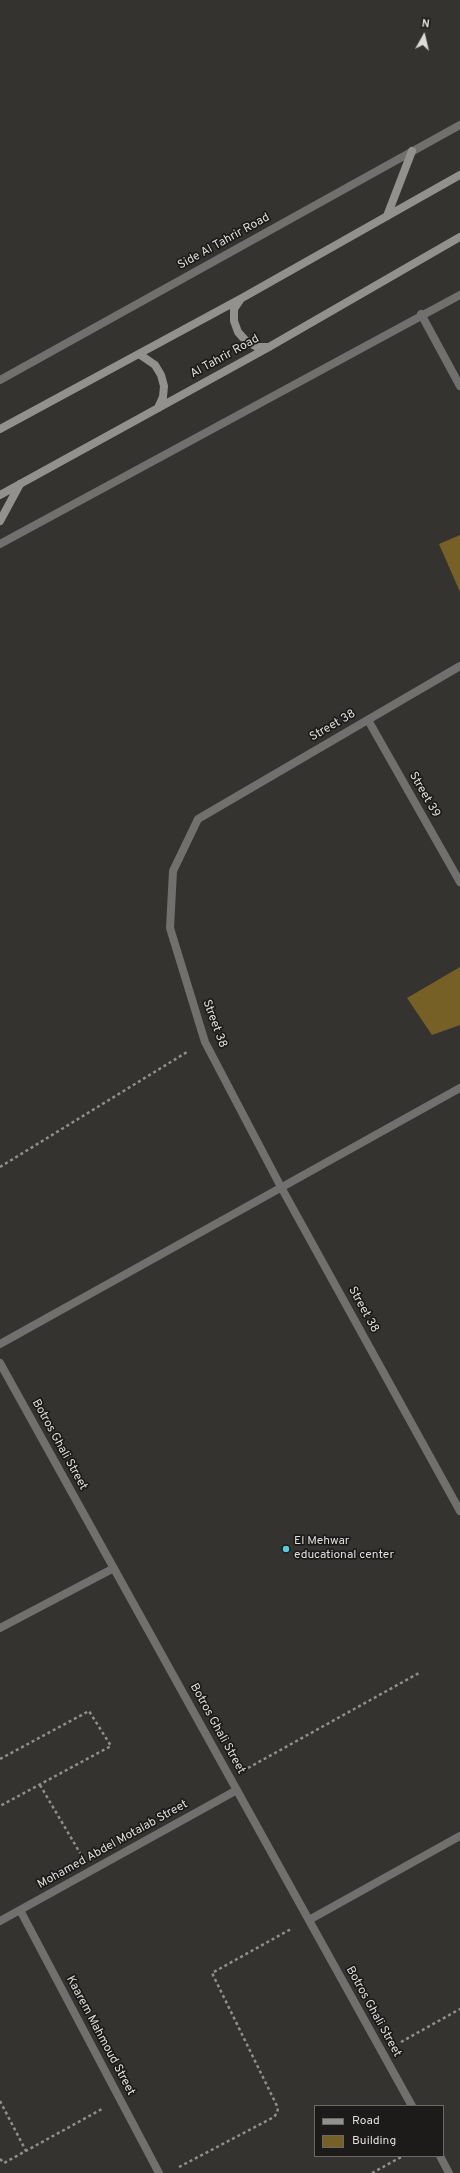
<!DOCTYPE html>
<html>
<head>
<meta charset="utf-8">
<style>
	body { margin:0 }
	#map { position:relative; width:460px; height:2173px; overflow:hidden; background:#35332f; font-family:Overpass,sans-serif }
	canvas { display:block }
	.legend { position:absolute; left:314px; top:2105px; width:130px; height:52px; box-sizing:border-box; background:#1c1b19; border:1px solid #6a6967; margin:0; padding:5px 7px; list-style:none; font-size:12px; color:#dedddb }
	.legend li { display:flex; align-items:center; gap:8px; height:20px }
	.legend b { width:20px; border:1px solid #6a6967 }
	.north { position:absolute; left:404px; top:16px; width:40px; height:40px; -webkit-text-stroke:3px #1c1b19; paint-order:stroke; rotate:8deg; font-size:11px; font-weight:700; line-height:16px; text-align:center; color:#dedddb }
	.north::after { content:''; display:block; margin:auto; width:14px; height:18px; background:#dedddb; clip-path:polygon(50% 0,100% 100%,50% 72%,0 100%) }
</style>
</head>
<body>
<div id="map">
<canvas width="460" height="2173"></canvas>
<ul class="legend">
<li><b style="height:5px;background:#93918e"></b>Road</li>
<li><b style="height:11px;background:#776025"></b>Building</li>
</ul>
<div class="north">N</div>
</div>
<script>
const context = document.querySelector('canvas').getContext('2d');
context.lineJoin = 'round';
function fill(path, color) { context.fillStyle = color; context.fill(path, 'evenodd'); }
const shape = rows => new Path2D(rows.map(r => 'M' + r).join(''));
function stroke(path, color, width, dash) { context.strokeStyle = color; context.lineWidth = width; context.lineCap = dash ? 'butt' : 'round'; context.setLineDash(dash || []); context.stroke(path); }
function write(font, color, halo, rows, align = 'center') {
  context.font = font + ' Overpass,sans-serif'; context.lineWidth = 3.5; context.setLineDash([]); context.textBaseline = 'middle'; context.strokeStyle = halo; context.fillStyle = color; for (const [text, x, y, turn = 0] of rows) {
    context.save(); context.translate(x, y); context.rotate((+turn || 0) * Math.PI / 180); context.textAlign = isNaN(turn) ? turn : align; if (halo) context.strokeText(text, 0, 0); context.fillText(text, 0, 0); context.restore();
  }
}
const building = shape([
	[460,535,460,592,439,544],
	[460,967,460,1025,432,1035,407,998]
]);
const path = shape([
	[0,1167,187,1052],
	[0,1759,89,1711,111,1746,0,1806],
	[248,1768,419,1673],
	[40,1785,80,1853],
	[401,2042,460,2009],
	[0,2101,26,2151],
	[0,2159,4,2163,102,2109],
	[179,2167,274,2117,277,2113,278,2108,212,1973,291,1929],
	[372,2173,403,2156]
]);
const lane = shape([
	[421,314,460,386],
	[0,1344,460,1088]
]);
const street = shape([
	[0,380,460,125],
	[0,544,460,295],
	[460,666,198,819,173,871,170,928,205,1042,281,1187,460,1511],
	[368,720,460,882],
	[0,1363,412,2106],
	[0,1628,114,1568],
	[20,1910,159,2173],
	[309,1920,460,1836],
	[0,1921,237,1790],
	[440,2156,449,2173]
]);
const secondary = shape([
	[387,216,412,151],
	[240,300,234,309,234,321,238,332,246,341,257,347,269,347],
	[139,354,155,365,161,375,164,386,163,397,158,408],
	[0,429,242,298,460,175],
	[0,495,269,347,460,237],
	[0,521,20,484]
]);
const markers = [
	[286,1549,4,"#55cae0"]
];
const streetNames = [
	["Side Al Tahrir Road",224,242,-29],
	["Al Tahrir Road",225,357,-29],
	["Street 38",333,726,-30],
	["Street 39",424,795,60],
	["Street 38",214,1024,70],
	["Street 38",363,1310,61],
	["Botros Ghali Street",59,1445,61],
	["Botros Ghali Street",217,1729,61],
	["Mohamed Abdel Motalab Street",113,1845,-29],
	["Botros Ghali Street",373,2012,61],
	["Kaarem Mahmoud Street",100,2036,62]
];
const poiNames = [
	["El Mehwar",294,1542],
	["educational center",294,1556]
];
fill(building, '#776025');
stroke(path, '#918f8c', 2.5, [3, 3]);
stroke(lane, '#71706e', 8);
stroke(street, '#71706e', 8);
stroke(secondary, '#93918e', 8);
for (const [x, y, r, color] of markers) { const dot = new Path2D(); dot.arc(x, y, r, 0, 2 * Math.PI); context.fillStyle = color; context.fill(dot); stroke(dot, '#1c1b19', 1.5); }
write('12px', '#dedddb', '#1c1b19', streetNames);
write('12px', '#dedddb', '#1c1b19', poiNames, 'left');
</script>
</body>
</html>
